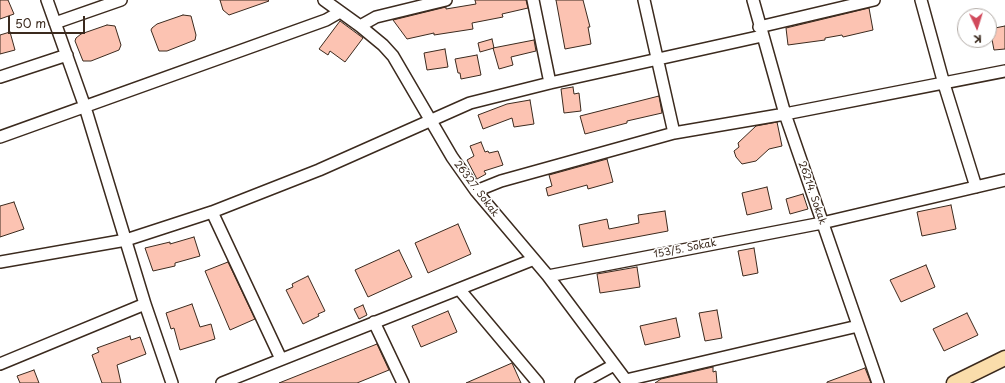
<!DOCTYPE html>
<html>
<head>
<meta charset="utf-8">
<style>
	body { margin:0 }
	#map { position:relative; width:1005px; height:383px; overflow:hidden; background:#fff; font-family:"Playpen Sans",sans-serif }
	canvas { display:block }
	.north { position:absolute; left:957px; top:8px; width:40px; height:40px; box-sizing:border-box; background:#fff; border:1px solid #b1aaa5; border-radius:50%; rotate:176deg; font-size:11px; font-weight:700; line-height:16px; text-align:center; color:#3b2a1e }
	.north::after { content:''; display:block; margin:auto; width:14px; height:18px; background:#d1495b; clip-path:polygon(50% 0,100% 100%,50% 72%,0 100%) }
	.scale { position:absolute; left:8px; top:16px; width:77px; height:18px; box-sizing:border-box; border:2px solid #3b2a1e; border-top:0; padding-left:5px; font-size:12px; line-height:14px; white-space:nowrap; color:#3b2a1e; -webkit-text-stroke:3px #fff; paint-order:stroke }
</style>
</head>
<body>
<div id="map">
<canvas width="1005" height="383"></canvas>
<div class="north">K</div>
<div class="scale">50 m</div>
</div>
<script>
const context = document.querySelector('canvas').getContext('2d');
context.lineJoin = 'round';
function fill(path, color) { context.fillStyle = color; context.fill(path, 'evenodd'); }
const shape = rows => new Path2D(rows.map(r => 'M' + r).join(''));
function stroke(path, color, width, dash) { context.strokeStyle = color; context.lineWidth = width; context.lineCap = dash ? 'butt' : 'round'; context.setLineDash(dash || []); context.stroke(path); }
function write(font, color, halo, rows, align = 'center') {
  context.font = font + ' "Playpen Sans",sans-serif'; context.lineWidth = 3; context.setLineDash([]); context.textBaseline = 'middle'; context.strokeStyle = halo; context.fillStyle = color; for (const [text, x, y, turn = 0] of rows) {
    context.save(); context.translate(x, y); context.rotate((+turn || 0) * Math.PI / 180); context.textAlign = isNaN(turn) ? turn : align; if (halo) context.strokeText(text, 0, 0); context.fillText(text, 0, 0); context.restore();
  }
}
const building = shape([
	[0,0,8,0,14,14,0,19,0,0],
	[220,0,268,0,269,1,229,15,223,10,220,0],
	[475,0,526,0,528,8,502,14,503,17,472,23,473,29,434,35,434,33,407,39,393,20,446,7,446,9,476,4,475,0],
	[556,0,583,0,590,27,588,27,591,44,565,49,556,0],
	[869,8,873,30,843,37,842,35,825,38,825,40,788,45,786,28,869,8],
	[183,15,191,16,196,35,195,40,167,51,159,51,151,30,152,28,157,24,183,15],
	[340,21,363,38,345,62,330,51,328,55,319,49,340,21],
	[107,25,115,26,121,45,119,50,91,61,83,61,75,41,76,38,81,34,107,25],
	[1005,26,1005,49,994,50,990,29,1005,26],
	[10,32,15,50,0,54,0,35,10,32],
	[492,39,494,48,480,52,478,43,492,39],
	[534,40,536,51,511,57,513,65,499,69,493,48,534,40],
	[445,49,448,67,427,70,424,53,445,49],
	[477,55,481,75,461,79,460,73,458,73,455,59,477,55],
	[573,87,574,94,579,93,581,111,564,113,561,89,573,87],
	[659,96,662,113,627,121,627,123,585,134,580,116,659,96],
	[530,100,534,124,514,127,512,118,483,129,478,115,507,104,530,100],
	[777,122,782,146,769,149,756,161,742,164,736,157,734,151,739,147,738,143,756,126,777,122],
	[481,142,485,152,488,151,489,153,498,151,503,165,484,171,486,174,477,179,467,160,474,156,470,146,481,142],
	[607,159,613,182,588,189,587,185,548,196,546,188,552,186,549,175,607,159],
	[767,187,772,209,747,215,742,193,767,187],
	[803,194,808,209,790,214,786,199,803,194],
	[14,202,24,229,0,237,0,206,14,202],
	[951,205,956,229,922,236,917,212,951,205],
	[665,211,668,231,583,247,579,225,607,219,609,229,639,223,638,215,665,211],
	[458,224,471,254,428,273,415,243,458,224],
	[194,237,200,256,175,263,175,266,153,271,145,248,170,242,170,244,194,237],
	[754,248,758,273,743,276,738,251,754,248],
	[399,250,412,277,368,297,355,270,399,250],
	[228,262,255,319,230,330,205,271,228,262],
	[926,265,935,287,901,302,890,280,926,265],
	[637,267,640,287,600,293,597,274,637,267],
	[308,276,325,311,318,314,319,316,303,324,286,290,293,287,292,284,308,276],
	[192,304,200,327,211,324,215,339,180,350,174,328,171,329,166,313,192,304],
	[363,305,367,315,359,319,354,309,363,305],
	[717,310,722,338,705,341,699,313,717,310],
	[448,311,457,332,421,347,412,326,448,311],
	[967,313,978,335,944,351,933,329,967,313],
	[676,318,680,337,645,345,640,326,676,318],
	[130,336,131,340,140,337,146,354,117,365,121,383,102,383,92,355,99,352,97,348,130,336],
	[377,344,389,370,357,383,279,383,377,344],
	[512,363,521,383,466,383,512,363],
	[713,367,713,372,716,371,717,383,655,383,661,379,713,367],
	[865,368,871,383,827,383,827,382,865,368],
	[34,370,39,383,20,383,17,376,34,370]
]);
const minor = shape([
	[47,0,85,107,145,304,172,383],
	[324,0,360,26,383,45,393,56,452,157,476,191,548,276,628,383],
	[533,0,550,83],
	[644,0,674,133],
	[753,0,785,114,878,383],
	[921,0,944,84,976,187],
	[55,23,121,0],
	[360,26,376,17,446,0],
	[759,27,874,0],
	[0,77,67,55],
	[0,137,326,20,340,12],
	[476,191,501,181,674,133,785,114,1005,71],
	[212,212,281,359],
	[0,262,126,240,212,212,319,170,470,103,550,83,762,36],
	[548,276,822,223,1005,180],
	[459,289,538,383],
	[374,322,403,383],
	[0,364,145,304],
	[626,380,858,326],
	[222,383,532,260],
	[581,383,614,365]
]);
const major = shape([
	[954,383,1005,358]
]);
const streetNames = [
	["26327. Sokak",476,189,53],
	["26214. Sokak",812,193,71],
	["153/5. Sokak",685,249,-11]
];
fill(building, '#fcc3b2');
stroke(building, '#3b2a1e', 1);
stroke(minor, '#3b2a1e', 14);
stroke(major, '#3b2a1e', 17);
stroke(minor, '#fff', 11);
stroke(major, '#faddab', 14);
write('10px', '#3b2a1e', '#fff', streetNames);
</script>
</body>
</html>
